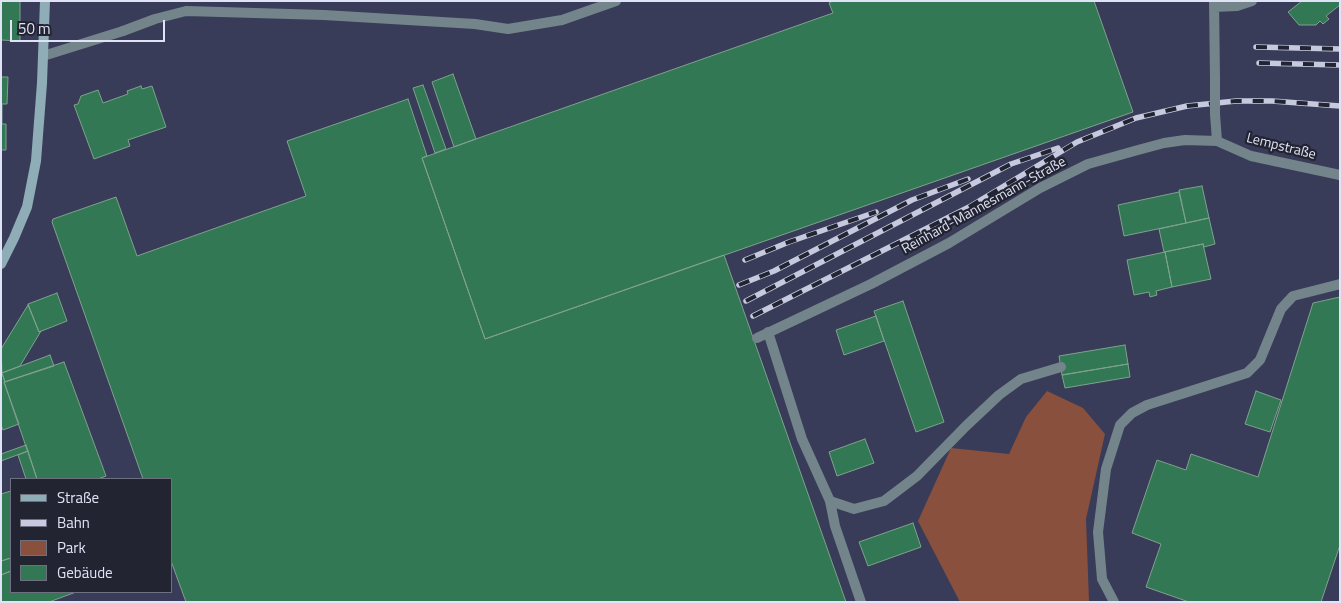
<!DOCTYPE html>
<html>
<head>
<meta charset="utf-8">
<style>
	body { margin:0 }
	#map { position:relative; width:1341px; height:603px; overflow:hidden; background:#383c59; font-family:"Titillium Web",sans-serif }
	canvas { display:block }
	.frame { position:absolute; inset:0; border:2px solid #e0e3f5; pointer-events:none }
	.legend { position:absolute; left:10px; top:478px; width:162px; height:115px; box-sizing:border-box; background:#222432; border:1px solid #6e7080; margin:0; padding:6px 9px; list-style:none; font-size:15px; color:#e0e3f5 }
	.legend li { display:flex; align-items:center; gap:10px; height:25px }
	.legend b { width:25px; border:1px solid #6e7080 }
	.scale { position:absolute; left:10px; top:20px; width:155px; height:22px; box-sizing:border-box; border:2px solid #e0e3f5; border-top:0; padding-left:6px; font-size:15px; line-height:18px; white-space:nowrap; color:#e0e3f5; -webkit-text-stroke:4px #222432; paint-order:stroke }
</style>
</head>
<body>
<div id="map">
<canvas width="1341" height="603"></canvas>
<div class="frame"></div>
<ul class="legend">
<li><b style="height:6px;background:#8fadb6"></b>Straße</li>
<li><b style="height:6px;background:#c7cade"></b>Bahn</li>
<li><b style="height:14px;background:#89503e"></b>Park</li>
<li><b style="height:14px;background:#337854"></b>Gebäude</li>
</ul>
<div class="scale">50 m</div>
</div>
<script>
const context = document.querySelector('canvas').getContext('2d');
context.lineJoin = 'round';
function fill(path, color) { context.fillStyle = color; context.fill(path, 'evenodd'); }
const shape = rows => new Path2D(rows.map(r => 'M' + r).join(''));
function stroke(path, color, width, dash) { context.strokeStyle = color; context.lineWidth = width; context.lineCap = dash ? 'butt' : 'round'; context.setLineDash(dash || []); context.stroke(path); }
function write(font, color, halo, rows, align = 'center') {
  context.font = font + ' "Titillium Web",sans-serif'; context.lineWidth = 4.5; context.setLineDash([]); context.textBaseline = 'middle'; context.strokeStyle = halo; context.fillStyle = color; for (const [text, x, y, turn = 0] of rows) {
    context.save(); context.translate(x, y); context.rotate((+turn || 0) * Math.PI / 180); context.textAlign = isNaN(turn) ? turn : align; if (halo) context.strokeText(text, 0, 0); context.fillText(text, 0, 0); context.restore();
  }
}
const green = shape([
	[1047,391,1083,408,1105,434,1086,519,1089,602,960,602,918,521,951,448,1009,454,1026,417]
]);
const building = shape([
	[1,1,20,1,20,41,1,40,1,1],
	[833,1,1094,1,1133,112,485,339,422,158,833,13,829,3,833,1],
	[1302,1,1340,1,1340,5,1326,16,1329,19,1323,24,1320,21,1316,25,1299,25,1288,12,1302,1],
	[453,74,476,139,454,147,432,82,453,74],
	[1,77,8,77,7,104,2,104,2,124,6,124,6,150,1,150,1,77],
	[423,85,446,149,435,153,413,88,423,85],
	[141,86,142,89,152,86,166,127,128,140,130,146,94,159,74,105,78,104,81,96,98,90,103,103,128,94,127,91,141,86],
	[408,99,427,156,422,158,485,339,724,255,846,602,186,602,171,561,171,479,143,479,52,222,53,219,116,197,137,256,306,196,287,141,408,99],
	[1202,186,1209,218,1186,223,1179,190,1202,186],
	[1179,192,1186,223,1124,236,1118,205,1179,192],
	[1209,218,1215,244,1204,247,1203,244,1164,252,1159,229,1209,218],
	[1203,244,1211,279,1172,287,1165,252,1203,244],
	[1165,252,1172,287,1156,291,1157,295,1150,297,1149,292,1134,295,1127,260,1165,252],
	[57,293,67,321,39,332,28,304,57,293],
	[1340,297,1340,545,1321,602,1189,602,1146,587,1161,544,1132,533,1157,460,1186,470,1191,454,1258,477,1313,303,1340,297],
	[903,301,944,422,916,432,874,311,903,301],
	[28,305,39,332,41,331,20,366,2,373,1,349,28,305],
	[876,316,884,341,844,355,836,330,876,316],
	[1125,345,1128,364,1062,375,1059,356,1125,345],
	[50,355,54,366,5,382,2,373,50,355],
	[64,362,106,476,98,479,37,479,4,382,64,362],
	[1128,364,1130,377,1065,388,1062,375,1128,364],
	[1,370,5,382,4,382,19,424,3,430,1,425,1,370],
	[1256,391,1281,400,1270,432,1245,424,1256,391],
	[865,439,874,463,837,476,829,452,865,439],
	[26,445,28,451,1,461,1,454,26,445],
	[28,451,37,479,26,479,18,455,28,451],
	[11,491,11,558,1,561,1,494,11,491],
	[913,523,921,547,868,566,859,542,913,523],
	[11,558,11,571,1,575,1,561,11,558],
	[11,571,11,592,76,592,49,602,1,602,1,575,11,571]
]);
const service = shape([
	[123,31,155,19,186,11,324,15,475,24,508,29,562,20,616,1],
	[768,332,802,439,830,501,854,509,884,501,917,476,966,426,999,395,1021,379,1061,367],
	[830,501,835,526,861,602],
	[1114,602,1102,579,1098,532,1106,469,1120,425,1132,413,1147,405,1247,373,1260,360,1281,309,1293,296,1340,284]
]);
const minor = shape([
	[1214,1,1215,78],
	[1214,7,1237,6,1252,1],
	[43,56,123,31],
	[1215,114,1217,141],
	[757,338,871,284,949,243,1040,188,1088,164,1138,150,1164,143,1185,140,1217,141,1251,156,1340,175]
]);
const secondary = shape([
	[1,264,14,238,27,207,36,161,42,83,45,1]
]);
const rail = shape([
	[1256,47,1340,49],
	[1259,63,1340,65],
	[745,260,789,242,876,212],
	[739,285,774,271,912,200,968,179],
	[746,301,1011,164,1058,148],
	[753,316,969,207,1077,142,1136,118,1187,106,1236,101,1272,101,1340,106]
]);
const minorBridge = shape([
	[1215,114,1215,78]
]);
const streetNames = [
	["Lempstraße",1281,147,14],
	["Reinhard-Mannesmann-Straße",984,206,-29]
];
fill(green, '#89503e');
fill(building, '#337854');
stroke(building, '#7ea28d', 1);
stroke(service, '#73858b', 10);
stroke(minor, '#73858b', 10);
stroke(secondary, '#8fadb6', 10);
stroke(rail, '#c7cade', 5.5);
stroke(rail, '#222432', 4, [11]);
stroke(minorBridge, '#73858b', 10);
write('14px', '#e0e3f5', '#222432', streetNames);
</script>
</body>
</html>
